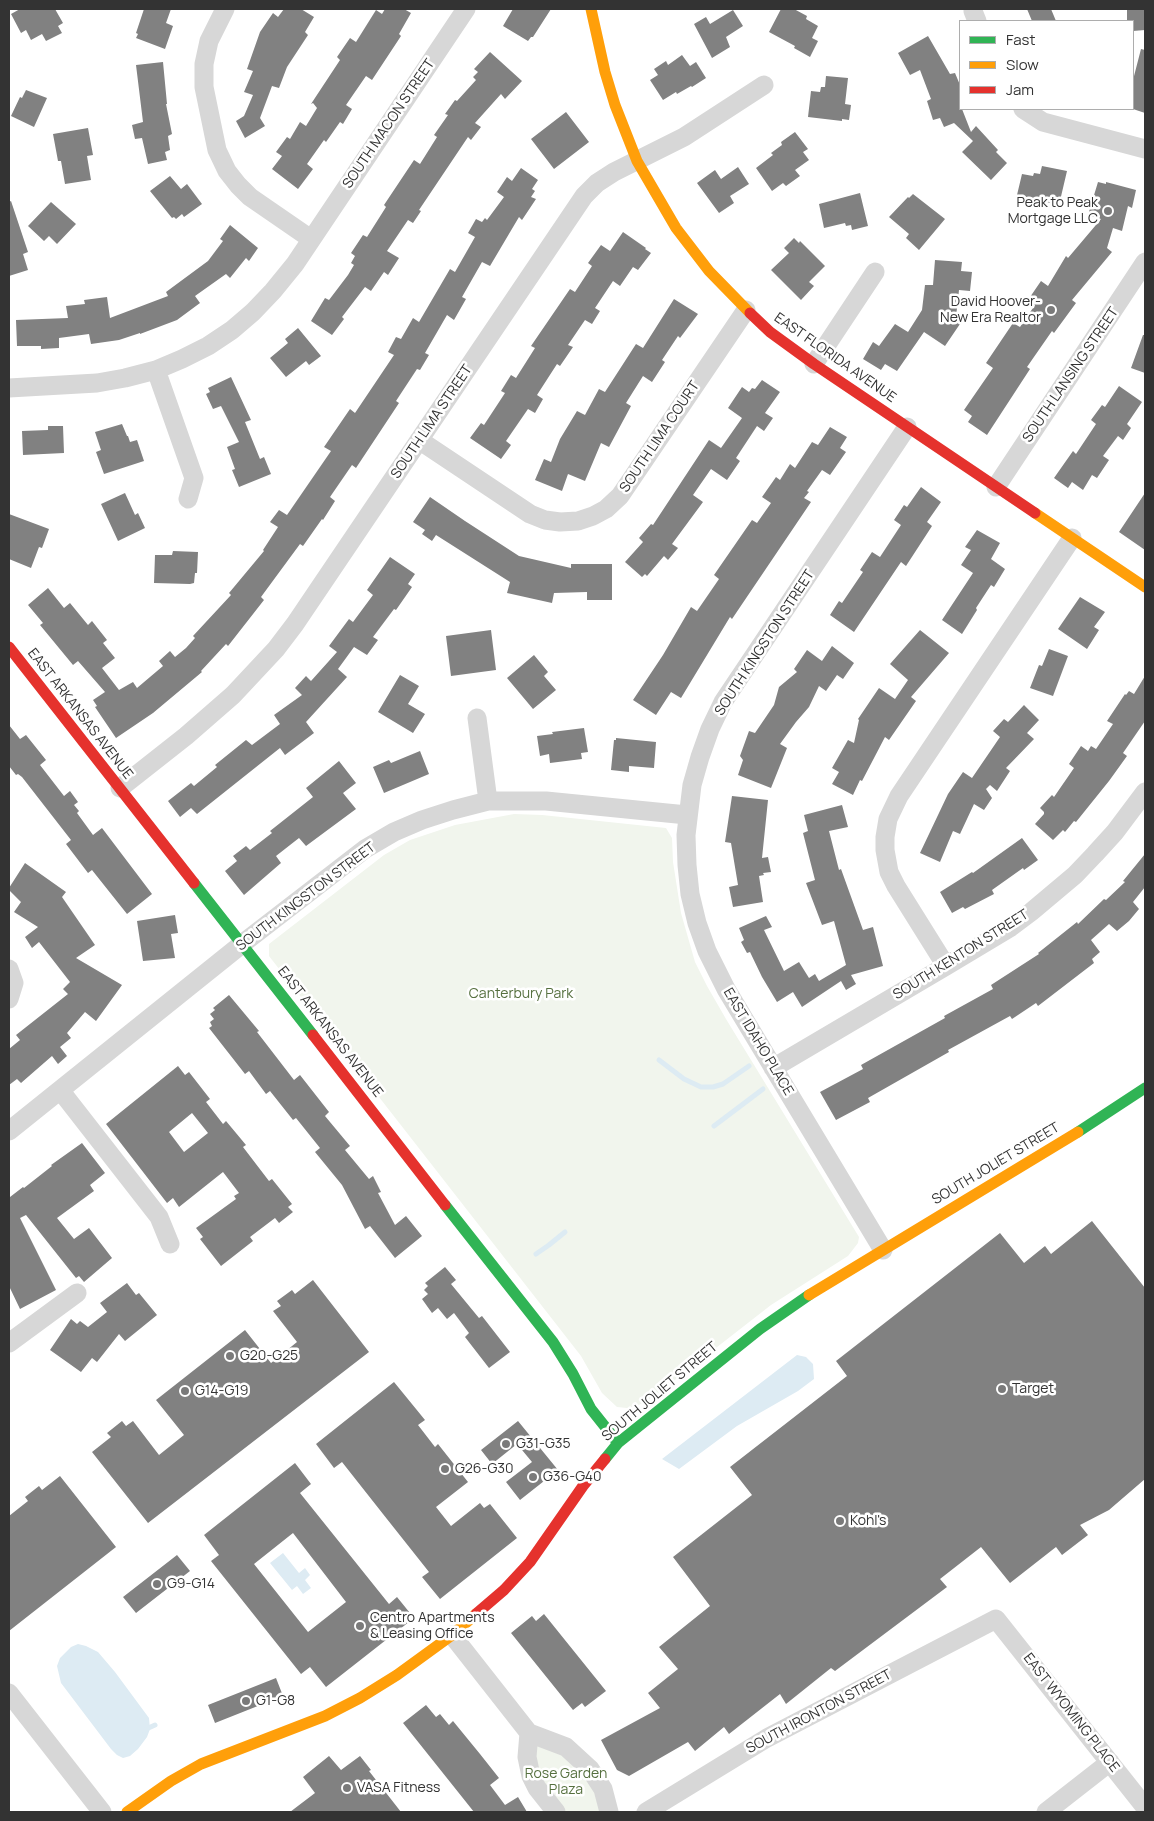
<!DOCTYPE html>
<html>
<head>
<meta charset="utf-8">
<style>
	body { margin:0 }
	#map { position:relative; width:1154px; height:1821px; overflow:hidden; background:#fff; font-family:Manrope,sans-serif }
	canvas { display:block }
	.frame { position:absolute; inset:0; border:10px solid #333; pointer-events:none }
	.legend { position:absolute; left:959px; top:20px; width:175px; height:90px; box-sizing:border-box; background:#fff; border:1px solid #adadad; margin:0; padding:6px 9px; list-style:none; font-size:15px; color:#333 }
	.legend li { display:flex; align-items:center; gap:10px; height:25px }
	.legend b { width:25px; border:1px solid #adadad }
</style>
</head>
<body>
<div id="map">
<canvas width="1154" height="1821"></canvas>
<div class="frame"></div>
<ul class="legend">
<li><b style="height:6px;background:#30b455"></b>Fast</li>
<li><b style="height:6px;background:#ff9f0a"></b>Slow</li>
<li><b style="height:6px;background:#e5322d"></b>Jam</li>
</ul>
</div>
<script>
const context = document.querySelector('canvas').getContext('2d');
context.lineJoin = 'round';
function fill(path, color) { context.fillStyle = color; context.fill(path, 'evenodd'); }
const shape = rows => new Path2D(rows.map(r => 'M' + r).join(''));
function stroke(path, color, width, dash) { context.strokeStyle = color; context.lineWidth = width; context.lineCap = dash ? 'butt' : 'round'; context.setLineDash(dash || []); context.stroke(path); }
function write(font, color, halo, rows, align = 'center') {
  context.font = font + ' Manrope,sans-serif'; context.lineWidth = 5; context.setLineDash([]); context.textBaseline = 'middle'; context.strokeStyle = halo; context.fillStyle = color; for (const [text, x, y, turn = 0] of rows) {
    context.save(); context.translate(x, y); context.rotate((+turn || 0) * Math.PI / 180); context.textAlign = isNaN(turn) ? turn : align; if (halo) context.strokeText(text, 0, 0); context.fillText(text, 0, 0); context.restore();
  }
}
const green = shape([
	[514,814,542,815,666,828,672,838,673,862,681,913,695,962,707,986,726,1019,859,1237,858,1243,848,1256,771,1305,653,1397,637,1406,627,1408,617,1407,602,1393,581,1356,269,956,269,944,384,855,410,840,455,825],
	[544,1738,566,1747,609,1812,556,1812,527,1757]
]);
const water = shape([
	[797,1355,806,1357,813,1364,814,1379,798,1391,737,1426,679,1469,662,1459],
	[283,1553,299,1573,305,1568,310,1575,305,1580,311,1588,303,1594,297,1586,292,1590,270,1563],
	[78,1644,86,1646,98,1652,115,1672,149,1718,150,1729,147,1737,138,1749,130,1756,123,1758,117,1755,111,1749,61,1683,57,1666,60,1658,71,1647]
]);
const stream = shape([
	[659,1060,684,1079,701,1087,713,1087,723,1084,749,1066],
	[714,1126,763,1089],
	[536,1254,549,1245,565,1232],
	[144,1730,155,1725]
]);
const building = shape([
	[20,9,55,9,63,23,58,26,62,33,46,41,42,34,31,40,26,30,21,33,11,14],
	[144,9,171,9,166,23,173,26,165,49,136,38,138,34,136,33],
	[284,9,301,9,314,17,305,32,308,35,287,67,279,88,272,86,260,118,265,126,245,138,236,121,244,116,253,95,244,92,253,71,247,69,260,32,273,13,278,17],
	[385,9,404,9,411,13,399,34,401,36,372,80,366,76,346,105,352,109,343,124,340,122,326,142,324,140,307,164,313,169,298,189,272,169,282,156,276,152,287,137,290,139,300,122,306,126,317,108,313,103,311,104,340,60,337,57,350,38,356,42,376,10,382,14],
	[513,9,551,9,533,37,531,37,528,41,503,26],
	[781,9,794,9,807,16,806,19,818,26,812,38,818,41,810,57,794,48,795,46,769,32],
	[1027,9,1051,9,1056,21,1032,21],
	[1127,9,1145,9,1145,30,1133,31,1133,21,1127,21],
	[733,10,743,26,726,37,730,47,712,58,694,24,706,17,710,24],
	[928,36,950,74,955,73,960,85,960,109,962,109,971,132,976,126,998,150,996,152,1007,163,991,180,962,152,973,141,954,123,944,127,940,118,933,120,927,101,931,99,920,70,910,75,898,53],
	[1141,49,1145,50,1145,113,1133,109,1133,80],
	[490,52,522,81,505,99,501,94,475,123,481,127,471,140,468,137,419,210,421,211,413,223,408,220,387,251,399,258,388,275,384,272,371,291,365,287,342,317,344,319,332,335,311,321,325,298,329,300,348,275,354,265,351,263,355,256,351,253,363,235,367,237,386,207,384,205,414,160,420,164,437,137,434,135,448,115,445,114,455,100,457,101,476,80,473,77,478,72,474,69],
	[682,55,690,66,696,62,706,78,692,87,691,86,677,94,676,92,663,100,650,80,658,75,654,69,666,61,668,65],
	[163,62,167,104,166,104,172,134,168,136,170,150,165,152,167,160,148,164,142,138,135,139,132,125,143,122,136,65],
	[826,76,848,78,845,104,851,105,849,120,842,119,842,121,808,117,811,91,820,92,821,87,825,87],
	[26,90,47,98,34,127,11,116,20,97,22,98],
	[566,112,589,142,554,169,531,139],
	[88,128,93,155,87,156,91,180,65,184,61,161,58,161,53,134],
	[795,132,808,149,803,152,809,160,795,170,800,176,786,186,783,183,772,191,756,168,773,155,771,153,782,145,781,142],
	[1042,166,1067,171,1059,205,1017,195,1022,174,1033,176,1034,173,1040,174],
	[738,167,749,184,730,196,734,203,719,213,697,183,715,170,721,179],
	[521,168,538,180,532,189,535,191,531,197,536,199,522,220,519,217,490,266,482,262,462,297,466,299,454,320,447,315,425,353,429,355,420,370,417,369,396,401,399,403,356,468,352,465,330,497,335,501,323,520,322,519,303,546,300,544,261,597,264,600,228,646,226,644,201,671,202,672,153,713,116,738,95,707,97,706,93,700,105,692,78,661,73,665,40,625,43,623,28,605,48,588,64,608,70,603,88,625,92,621,107,640,103,643,115,658,102,668,119,690,133,682,137,688,163,666,159,661,170,651,175,657,186,648,195,638,193,636,231,595,229,593,264,551,263,550,278,527,270,522,279,510,287,515,331,451,324,447,350,409,355,413,394,355,388,352,396,337,401,339,413,318,419,322,450,269,455,272,475,237,468,233,476,219,482,222,485,218,487,220,504,197,497,192,507,177,512,181],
	[170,176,181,189,187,184,202,204,184,217,182,214,176,219,174,217,172,218,150,191],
	[1098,182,1106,184,1106,182,1136,190,1132,208,1128,206,1122,231,1113,228,1107,248,1112,252,1072,300,1076,303,1054,333,1052,331,1027,367,1030,369,987,435,968,422,972,416,964,410,993,368,986,363,1013,323,1020,327,1035,305,1028,300,1041,281,1048,286,1066,256,1068,258,1101,219,1088,215],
	[860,193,868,226,852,230,851,225,846,226,845,223,824,228,819,204],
	[913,194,945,219,919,250,906,238,909,234,889,217,908,197,909,198],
	[11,201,28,252,23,254,28,270,9,276,9,202],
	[51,202,76,224,57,244,49,236,44,241,28,226],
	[230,225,258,248,249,261,246,258,230,278,226,274,195,296,200,303,177,320,140,334,140,333,119,340,91,344,89,334,59,338,59,348,41,349,41,346,17,346,16,320,68,318,66,306,85,304,84,300,107,297,110,318,168,296,166,292,208,261,223,241,220,239],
	[623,232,646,248,645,249,651,253,638,270,633,267,620,286,613,281,595,308,600,311,592,324,585,320,568,345,573,347,560,366,557,364,537,395,543,399,535,413,528,409,506,441,511,445,501,459,470,438,481,423,484,425,505,393,501,391,511,375,516,378,535,348,531,346,570,289,575,292,592,266,588,263,601,245,610,251],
	[794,238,799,243,800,241,825,266,809,282,814,286,801,300,771,270,789,253,784,248],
	[935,260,962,262,961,271,972,272,970,291,959,290,956,317,962,321,945,346,924,332,897,371,885,364,881,370,863,359,873,342,879,346,895,324,908,332,922,310,925,285,933,285],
	[674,299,698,314,680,338,678,336,662,360,665,362,652,382,643,376,626,403,631,406,609,447,601,443,585,481,568,474,562,491,535,480,544,459,551,462,560,439,577,411,585,415,599,389,605,392,636,344,643,348],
	[298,328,321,356,309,365,306,361,286,377,270,358,288,343,285,339],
	[1143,335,1145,335,1145,373,1131,368],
	[231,377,251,420,245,422,260,459,264,457,271,474,239,487,232,470,235,469,227,447,239,442,221,406,213,409,206,394,210,392,208,388],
	[762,380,780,392,765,413,773,418,764,431,757,426,736,458,740,461,727,480,711,469,693,495,703,502,672,544,678,548,668,560,664,556,647,576,645,574,642,577,625,562,643,542,639,538,651,524,653,525,709,440,721,448,742,418,728,408,742,387,749,392,752,388,755,389],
	[1119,386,1142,402,1127,424,1131,428,1123,440,1118,436,1103,456,1109,460,1097,478,1092,475,1083,490,1072,482,1068,488,1054,478,1073,451,1076,454,1096,424,1091,420,1102,405,1105,407],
	[122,424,127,436,128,436,130,442,137,440,144,461,104,474,96,452,101,450,95,432],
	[48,426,63,426,64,453,23,455,22,431,48,430],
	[830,427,847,437,840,448,846,452,830,475,822,470,807,491,809,492,804,498,811,502,732,619,730,617,681,698,671,692,656,715,633,700,663,655,691,607,697,611,719,579,714,575,752,520,757,523,771,503,762,497,776,477,780,480,790,464,795,468,812,442,818,445],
	[921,487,941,502,927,522,932,526,906,566,901,562,854,632,830,615,839,601,842,603,863,572,860,570,872,552,880,557,901,525,894,520,904,505,907,507],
	[125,493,135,515,138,513,145,528,118,541,101,504],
	[1145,493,1145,550,1119,532],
	[430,497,465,521,519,556,571,568,571,564,612,564,612,600,587,600,587,592,554,593,552,603,507,593,510,582,436,535,432,541,422,534,425,530,413,522],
	[9,514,49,529,42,548,39,547,31,568,9,559],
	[977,530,1000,543,991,559,1005,569,994,587,991,585,976,608,977,610,962,634,942,620,973,573,961,565,971,550,965,547],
	[173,551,198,552,197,573,195,573,194,583,190,584,154,583,155,555,172,555],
	[390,557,415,574,408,584,412,587,396,610,394,609,373,637,378,640,367,655,354,647,338,669,347,677,306,722,314,733,285,755,280,748,197,814,191,808,180,817,168,801,191,783,194,786,217,767,215,765,246,740,252,745,280,724,274,715,302,695,295,688,306,676,311,681,337,652,329,646,349,619,353,622,373,595,367,590],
	[1080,597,1105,612,1094,627,1099,630,1087,649,1058,629],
	[491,630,496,670,451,676,446,636],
	[920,630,949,653,911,697,916,701,889,740,885,737,862,781,860,780,853,795,832,784,839,772,832,768,848,740,854,743,859,720,858,719,879,688,895,699,908,680,890,664],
	[832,646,854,663,843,679,837,675,826,691,819,686,809,707,796,722,780,744,787,748,771,788,738,775,743,760,740,756,749,731,755,733,774,705,779,687,797,672,794,669,807,650,822,661],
	[1049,649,1068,656,1053,696,1030,688,1039,665,1042,666],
	[534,655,548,672,544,676,556,690,533,709,507,678],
	[400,675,419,686,408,704,425,714,413,733,378,712],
	[1145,676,1145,721,1123,753,1127,756,1109,781,1076,822,1074,821,1065,832,1063,830,1053,840,1035,824,1044,814,1044,812,1040,808,1052,795,1054,797,1074,768,1069,764,1081,746,1088,751,1091,746,1096,749,1113,724,1107,721,1125,694,1126,695,1129,691,1134,694],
	[1024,705,1039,720,1027,733,1034,739,1006,768,1010,771,997,791,990,785,986,789,992,798,984,810,974,804,960,834,953,831,940,862,920,853,948,794,963,772,972,778,1000,737,993,731,1004,719,1008,722],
	[9,725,20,739,26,735,46,760,40,765,64,796,70,791,78,802,74,805,79,811,77,813,93,835,102,828,152,894,127,914,92,870,88,873,66,844,71,840,22,777,18,774,16,775,9,766],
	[584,728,588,752,581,753,582,759,550,763,549,754,540,756,537,736,553,734,552,732],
	[616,738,656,742,654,768,629,766,629,772,611,770,614,740,616,740],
	[420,751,429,774,384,793,373,767,389,760,391,763],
	[339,761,356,783,343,793,356,809,306,846,299,838,276,856,281,863,244,895,225,871,237,861,233,856,246,846,250,850,272,833,270,831,313,797,306,788],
	[732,796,768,800,762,858,768,857,771,872,763,873,764,875,759,876,763,902,733,907,729,887,738,885,731,843,725,842],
	[842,805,848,827,829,831,839,870,841,869,863,930,873,927,883,966,851,975,856,984,846,990,841,981,802,1007,793,992,777,1002,762,977,750,952,747,953,741,942,744,940,739,928,766,916,772,927,764,930,784,971,799,962,809,978,815,974,819,981,846,965,834,921,822,925,806,883,815,880,803,833,808,831,804,815],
	[1022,838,1038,860,1024,870,1023,868,992,890,994,894,965,909,963,907,952,913,940,892,972,872,973,873],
	[1145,854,1145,887,1133,902,1139,909,1129,921,1117,931,1109,924,1091,940,1100,952,1092,959,1094,963,1038,1006,1036,1003,1012,1019,1010,1016,948,1050,949,1052,868,1098,870,1102,836,1120,820,1092,863,1069,861,1065,945,1018,944,1016,993,989,991,985,1039,954,1038,953,1077,922,1078,924,1104,899,1106,900,1125,882,1123,881],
	[25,863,66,892,62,897,95,945,76,958,122,985,96,1021,85,1012,67,1033,71,1038,60,1047,67,1056,58,1064,52,1056,21,1083,17,1079,9,1085,9,1049,20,1040,16,1035,68,994,63,989,70,982,39,942,32,948,25,937,38,927,14,912,21,902,9,890,9,888],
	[175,915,178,933,171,934,175,958,143,961,137,921],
	[229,995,259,1031,257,1032,294,1080,300,1075,329,1112,325,1116,350,1146,345,1150,369,1179,373,1176,381,1192,378,1193,395,1225,406,1216,422,1236,395,1258,370,1226,365,1229,342,1185,315,1152,320,1148,296,1118,293,1120,270,1091,266,1094,249,1071,245,1074,209,1028,212,1026,210,1022,214,1019,210,1014,215,1010,213,1008],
	[178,1066,185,1075,189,1072,210,1099,206,1102,223,1124,226,1121,246,1145,243,1147,269,1181,272,1179,292,1204,288,1207,293,1212,279,1223,275,1218,250,1237,253,1241,221,1266,200,1239,203,1237,196,1228,236,1199,234,1196,239,1193,223,1172,179,1207,173,1198,167,1203,106,1124],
	[192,1113,208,1133,184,1152,169,1132],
	[82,1143,105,1173,90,1185,94,1191,57,1218,74,1239,89,1228,112,1258,84,1282,79,1276,76,1278,26,1215,20,1218,56,1290,20,1309,9,1286,9,1195,10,1197,23,1187,24,1188,52,1166,51,1165],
	[1092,1221,1145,1288,1145,1479,1109,1510,1080,1525,1088,1535,1062,1555,1056,1547,1010,1583,981,1547,940,1579,947,1587,835,1671,831,1668,786,1704,780,1694,729,1734,724,1727,695,1751,688,1742,629,1776,617,1770,601,1740,660,1708,648,1693,678,1669,659,1647,710,1606,673,1557,752,1495,730,1467,847,1376,836,1361,1000,1233,1024,1263,1045,1246,1051,1254],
	[445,1267,456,1280,451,1284,479,1318,482,1316,510,1352,489,1368,465,1337,469,1333,454,1313,447,1319,438,1308,432,1313,422,1299,428,1294,424,1290,428,1286,425,1283],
	[313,1280,369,1352,148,1523,92,1452,111,1437,107,1433,122,1421,126,1426,133,1421,159,1455,184,1435,156,1400,245,1330,271,1363,297,1342,273,1311,281,1306,277,1301,292,1290,295,1294],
	[127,1283,136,1295,139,1293,157,1315,125,1341,119,1334,97,1362,92,1358,81,1372,50,1350,71,1319,77,1324,80,1321,88,1327,107,1312,100,1303],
	[394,1382,425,1420,418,1425,435,1447,438,1444,468,1482,436,1507,451,1526,480,1503,484,1508,490,1504,517,1538,440,1599,422,1577,429,1572,383,1514,342,1462,334,1468,316,1444],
	[518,1421,558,1470,520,1500,506,1482,532,1462,517,1444,492,1464,481,1450],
	[295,1463,311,1484,300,1493,389,1604,397,1597,414,1618,326,1687,310,1667,301,1674,211,1561,219,1555,204,1535],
	[293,1533,346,1602,308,1632,254,1564],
	[60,1476,116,1547,9,1631,9,1516,28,1501,25,1497,39,1486,42,1490],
	[177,1555,190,1571,136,1613,123,1597],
	[544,1614,606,1691,585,1707,582,1703,573,1710,511,1633,532,1616,536,1621],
	[276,1678,283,1696,215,1723,208,1705],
	[426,1705,436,1717,440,1714,449,1725,453,1721,480,1754,499,1778,490,1785,505,1805,518,1797,527,1812,474,1812,403,1723],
	[329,1756,341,1770,360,1756,371,1770,369,1771,401,1812,290,1812,315,1793,303,1777]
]);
const street = shape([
	[225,9,209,41,204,64,204,87,217,150,227,171,238,185,250,197,311,239],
	[973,11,977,21],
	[1023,109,1043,122,1145,149],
	[814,364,875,272],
	[156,370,194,478,188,499],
	[9,388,97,383,125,378,156,370,182,359,208,346,232,330,253,312,273,291,295,264,466,9],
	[419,440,530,514,545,520,560,522,578,521,593,516,606,509,620,496,746,310],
	[996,487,1145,262],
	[477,718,488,801],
	[120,788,186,736,233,695,276,649,295,624,584,196,597,183,614,172,684,137,764,85],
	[946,966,896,886,889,872,885,850,885,837,888,819,899,796,1072,538],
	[9,969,14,983,9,999],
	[773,1068,946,966,1011,927,1031,912,1075,875,1095,854,1115,832,1145,792],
	[60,1090,159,1217,170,1244],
	[9,1131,242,944,365,849,394,832,422,820,453,810,488,801,546,801,687,815],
	[883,1250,726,989,707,951,697,923,690,894,687,865,686,835,692,785,700,757,710,729,723,702,907,427],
	[9,1343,77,1293],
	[452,1635,529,1733,566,1747,590,1769,603,1789,609,1812],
	[9,1693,102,1812],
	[529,1733,527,1757,531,1776,537,1788,556,1812],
	[646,1812,767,1738,996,1619,1145,1807],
	[1046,1812,1110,1762]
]);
const fast = shape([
	[194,883,313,1035],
	[1078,1132,1145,1088],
	[445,1205,553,1342,573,1374,591,1409,618,1443],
	[605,1459,618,1443,760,1329,809,1295]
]);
const slow = shape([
	[591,9,605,72,615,105,637,161,676,228,709,271,750,313],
	[1035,513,1145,587],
	[809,1295,1078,1132],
	[127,1812,171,1781,201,1764,325,1716,360,1698,397,1675,452,1635,476,1614]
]);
const jam = shape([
	[750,313,770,332,814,364,1035,513],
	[9,647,194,883],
	[313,1035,445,1205],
	[476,1614,504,1590,530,1562,583,1486,605,1459]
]);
const markers = [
	[1108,211,5,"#7a7a7a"],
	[1051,310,5,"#7a7a7a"],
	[230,1356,5,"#7a7a7a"],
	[1002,1389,5,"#7a7a7a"],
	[185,1391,5,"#7a7a7a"],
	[506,1444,5,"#7a7a7a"],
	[445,1469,5,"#7a7a7a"],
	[533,1477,5,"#7a7a7a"],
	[840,1521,5,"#7a7a7a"],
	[157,1584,5,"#7a7a7a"],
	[360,1626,5,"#7a7a7a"],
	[246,1701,5,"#7a7a7a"],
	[347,1788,5,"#7a7a7a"]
];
const streetNames = [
	["SOUTH MACON STREET",389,124,-56],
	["EAST FLORIDA AVENUE",835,358,35],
	["SOUTH LANSING STREET",1071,375,-56],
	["SOUTH LIMA STREET",432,422,-56],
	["SOUTH LIMA COURT",660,437,-56],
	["SOUTH KINGSTON STREET",765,643,-57],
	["EAST ARKANSAS AVENUE",80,714,52],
	["SOUTH KINGSTON STREET",306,897,-37],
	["SOUTH KENTON STREET",961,955,-32],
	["EAST ARKANSAS AVENUE",330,1032,52],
	["EAST IDAHO PLACE",758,1042,59],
	["SOUTH JOLIET STREET",996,1164,-31],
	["SOUTH JOLIET STREET",660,1392,-40],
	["SOUTH IRONTON STREET",819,1712,-28],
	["EAST WYOMING PLACE",1071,1713,52]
];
const poiNames = [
	["Peak to Peak",1098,203,"right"],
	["Mortgage LLC",1098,219,"right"],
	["David Hoover-",1041,302,"right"],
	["New Era Realtor",1041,318,"right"],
	["G20-G25",240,1356],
	["Target",1012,1389],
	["G14-G19",195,1391],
	["G31-G35",516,1444],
	["G26-G30",455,1469],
	["G36-G40",543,1477],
	["Kohl's",850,1521],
	["G9-G14",167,1584],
	["Centro Apartments",370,1618],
	["& Leasing Office",370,1634],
	["G1-G8",256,1701],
	["VASA Fitness",357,1788]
];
const parkNames = [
	["Canterbury Park",521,994],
	["Rose Garden",566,1774],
	["Plaza",566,1790]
];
fill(green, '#f1f5ed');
fill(water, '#ddebf3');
stroke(stream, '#ddebf3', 5);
fill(building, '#818181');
stroke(street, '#d7d7d7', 19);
stroke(fast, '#30b455', 11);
stroke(slow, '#ff9f0a', 11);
stroke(jam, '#e5322d', 11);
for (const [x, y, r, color] of markers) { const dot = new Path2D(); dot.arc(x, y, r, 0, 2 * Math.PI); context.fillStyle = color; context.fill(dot); stroke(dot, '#fff', 2); }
write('14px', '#333', '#fff', streetNames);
write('14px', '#333', '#fff', poiNames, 'left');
write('14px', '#56703f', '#fff', parkNames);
</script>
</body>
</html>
